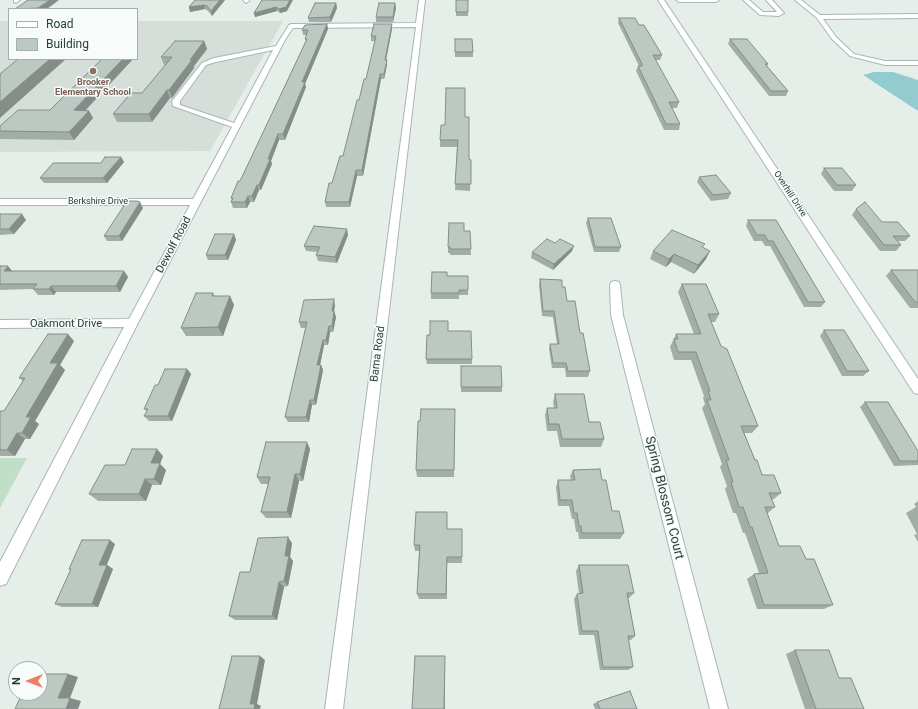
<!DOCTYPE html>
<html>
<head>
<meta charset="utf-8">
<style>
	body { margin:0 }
	#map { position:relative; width:918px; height:709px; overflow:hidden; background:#e6eeea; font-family:Roboto,sans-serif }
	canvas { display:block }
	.legend { position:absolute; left:8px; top:8px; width:130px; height:52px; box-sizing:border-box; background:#f7fbf9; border:1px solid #a3b0ab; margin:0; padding:5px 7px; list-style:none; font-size:12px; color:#264037 }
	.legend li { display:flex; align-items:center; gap:8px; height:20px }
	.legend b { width:20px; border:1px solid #a3b0ab }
	.north { position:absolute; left:8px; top:661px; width:40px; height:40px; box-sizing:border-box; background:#f7fbf9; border:1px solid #a3b0ab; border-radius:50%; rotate:270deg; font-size:11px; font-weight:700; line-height:16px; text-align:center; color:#264037 }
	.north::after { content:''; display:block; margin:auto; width:14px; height:18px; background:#ec7d67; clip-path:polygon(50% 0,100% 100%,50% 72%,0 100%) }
</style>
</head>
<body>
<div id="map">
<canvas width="918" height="709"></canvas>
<ul class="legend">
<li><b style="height:5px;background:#fff"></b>Road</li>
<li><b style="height:11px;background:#bcc9c3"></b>Building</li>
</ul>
<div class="north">N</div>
</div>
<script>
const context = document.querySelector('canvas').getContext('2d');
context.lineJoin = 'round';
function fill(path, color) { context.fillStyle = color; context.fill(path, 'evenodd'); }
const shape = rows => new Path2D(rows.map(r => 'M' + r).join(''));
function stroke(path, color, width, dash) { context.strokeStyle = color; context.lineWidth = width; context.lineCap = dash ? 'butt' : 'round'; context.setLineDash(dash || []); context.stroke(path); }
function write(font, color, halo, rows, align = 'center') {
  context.font = font + ' Roboto,sans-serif'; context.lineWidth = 3; context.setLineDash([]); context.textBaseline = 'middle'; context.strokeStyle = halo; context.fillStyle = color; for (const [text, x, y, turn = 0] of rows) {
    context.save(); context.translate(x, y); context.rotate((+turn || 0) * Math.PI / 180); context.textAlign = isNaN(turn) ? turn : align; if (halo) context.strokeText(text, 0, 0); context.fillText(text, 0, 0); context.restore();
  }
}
const built = shape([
	[0,21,9,21,9,59,137,59,137,21,283,21,210,151,0,152]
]);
const green = shape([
	[0,458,27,458,0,508]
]);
const water = shape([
	[874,72,893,72,918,80,918,111,863,75]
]);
const minor = shape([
	[14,0,20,0,16,3,14,2,14,0],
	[243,0,249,0,249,1,246,3,243,0],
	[419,0,425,0,343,709,325,709,416,27,293,28,286,38,138,323,6,584,0,586,0,562,124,327,0,328,0,320,129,319,190,205,0,205,0,199,193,199,232,127,173,106,172,101,202,63,214,58,276,46,289,25,291,24,416,23,419,0],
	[273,50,234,123,180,105,180,101,206,65,216,62,273,50],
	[658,0,664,0,918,379,918,394,914,393,658,0],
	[676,0,719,0,716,2,679,2,676,0],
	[743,0,749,0,763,12,777,12,766,0,772,0,784,13,779,16,760,15,743,0],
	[795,0,801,0,820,15,918,14,918,18,823,19,836,37,854,54,885,61,918,61,918,65,885,65,850,56,832,39,817,18,795,0],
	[615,281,619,282,620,285,623,315,728,709,710,709,611,315,610,285,611,282,615,281]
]);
const wall = shape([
	[195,0,225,0,212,16,208,11,205,9,190,12,189,7],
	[262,0,287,11,280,13,277,11,255,17,254,13],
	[456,0,468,0,468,16,456,16],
	[336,3,337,8,331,22,309,22,308,18],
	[395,3,396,8,393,22,376,22,376,17],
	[619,18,639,25,662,55,660,60,655,60,679,102,677,108,672,108,680,124,679,130,664,130,636,71,638,66,639,66,618,23],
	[327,24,328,29,305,84,306,87,285,140,279,140,271,161,272,164,261,190,259,190,254,202,250,202,247,208,233,208,231,202,232,200,231,198,240,181,251,158,306,41,305,39,306,35,303,35,302,30],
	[392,29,386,60,387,60,387,65,384,79,381,79,363,176,357,176,350,207,326,207,325,202,343,156,366,79,375,41,371,41,371,36],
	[455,39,473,52,473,57,455,57],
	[730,39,768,64,767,66,788,91,786,96,769,96,728,44],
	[204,41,207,49,194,66,194,68,172,98,170,98,152,122,117,122,113,114,142,93,166,65,164,65,161,57],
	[102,59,133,59,86,110,89,111,93,118,74,140,0,139,0,126,50,110],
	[465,117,469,159,471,160,470,191,455,190,457,147,440,147,440,140,445,125],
	[121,157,124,162,107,183,44,183,40,178,101,163],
	[824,168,856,185,852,191,834,191,821,174],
	[699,177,731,193,728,199,711,201,697,182],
	[143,208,122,241,107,241,104,236],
	[856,209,910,236,905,241,898,241,901,245,896,251,880,251,852,215],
	[0,214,26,220,14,234,0,235],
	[588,218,621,247,619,252,594,252,586,223],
	[748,220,776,220,825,302,821,307,804,307,770,246,765,246,762,241,754,241,746,226],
	[464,231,470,231,471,255,450,255,450,253,448,253,448,247],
	[234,234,236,240,228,260,208,260,206,255],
	[348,235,337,263,318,261,316,255,318,252,306,251,304,246],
	[703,248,706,259,694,274,671,262,666,267,650,259,653,251],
	[572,251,553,270,531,258,532,252],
	[0,266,13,271,124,271,128,277,120,292,56,292,54,295,38,295,33,289,0,290],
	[891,270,918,270,918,308,910,308,886,276],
	[447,276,468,276,468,295,459,295,459,299,431,299,431,293],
	[540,279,562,287,567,301,580,333,590,371,588,377,566,377,565,368,552,368,549,349,550,344,557,344,553,317,542,316,539,285],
	[682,284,719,314,715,322,711,322,721,346,758,426,752,433,744,433,755,460,762,475,781,493,774,499,772,499,775,507,768,513,767,513,779,546,806,559,833,605,824,609,757,609,747,579,754,574,759,573,745,533,743,533,736,513,733,513,725,489,727,486,720,467,722,464,702,408,705,404,703,398,704,396,691,360,674,360,670,347,676,334,694,334,678,292],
	[213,293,215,296,230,296,234,305,223,336,186,336,181,328],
	[335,305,334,311,336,317,333,332,330,332,328,345,324,345,320,365,321,365,323,370,316,405,312,405,309,422,288,422,285,417,306,328,301,328,299,322],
	[824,330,869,371,863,376,842,376,820,336],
	[448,331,472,359,472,364,427,364,426,359,430,335],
	[74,341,60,365,65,370,35,421,39,424,30,439,25,439,15,456,0,456,0,411,4,411,23,381,19,378],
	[461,366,502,387,502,392,461,392],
	[187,369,191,374,172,421,149,421,144,416,147,411,144,409],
	[555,394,589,422,604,439,601,447,560,447,557,431,547,431,545,415,547,408,554,408,553,402],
	[865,402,918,451,918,465,894,466,860,407],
	[455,409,454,477,417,477,416,470,420,421],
	[310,449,303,481,299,481,291,518,266,518,261,512,268,484,261,484,257,477],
	[163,456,160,464,166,470,161,485,152,485,146,501,98,501,89,494,125,465],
	[573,470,602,480,612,511,624,533,620,539,579,539,578,532,576,532,574,519,572,519,569,506,558,506,556,487,558,480,571,480,570,476],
	[918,501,918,542,914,535,917,534,906,513,916,507,914,504],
	[447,512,447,529,462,529,462,563,447,563,447,599,419,599,417,594,419,551,415,551,414,545],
	[292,543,290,557,293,561,288,586,284,587,277,620,235,620,229,616,250,572],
	[115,544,107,565,113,569,98,607,62,607,55,604,71,569,69,569],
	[579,565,634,593,629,598,628,598,635,636,631,640,628,640,633,667,628,670,600,670,594,635,579,635,574,599,577,594,579,594,576,571],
	[795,650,839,678,864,709,805,709,786,654],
	[597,702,637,709,595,709,593,704]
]);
const shadedWall = shape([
	[50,0,59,0,47,9,39,9,38,8],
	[220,0,225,0,212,16,211,11],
	[290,0,293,0,287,11,280,13,279,9],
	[336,3,337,8,331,22,330,17],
	[395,3,396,8,393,22,393,17],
	[204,5,205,9,190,12,189,7],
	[276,7,277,11,255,17,254,13],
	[327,24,328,29,305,84,306,87,285,140,283,134,302,82],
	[392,24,392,29,385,65,385,60],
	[204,41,207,49,194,66,194,68,172,98,169,90,190,60],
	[50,59,66,59,0,118,0,102],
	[123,59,133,59,78,118,74,110],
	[387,60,387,65,384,79,384,74],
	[380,74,381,79,363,176,362,170],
	[167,90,170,98,152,122,149,114],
	[89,111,93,118,74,140,69,132],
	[278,134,279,140,271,161,272,164,261,190,259,185,268,159],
	[121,157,124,162,107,183,103,178],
	[356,170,357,176,350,207,349,202],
	[257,185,259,190,254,202,252,196],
	[248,196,250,202,247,208,245,202],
	[140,202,143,208,122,241,119,236],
	[22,214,26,220,14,234,9,229],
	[347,229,348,235,337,263,335,257],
	[234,234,236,240,228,260,225,255],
	[574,246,572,251,553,270,554,264],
	[710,251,706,259,694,274,698,265],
	[674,254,671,262,666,267,669,259],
	[8,266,13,272,4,271],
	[124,271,128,277,120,292,116,286],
	[51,286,56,292,54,295,49,289],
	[230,296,234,305,223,336,218,327],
	[334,299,335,305,333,317,332,311],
	[334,311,336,317,333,332,332,326],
	[329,326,330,332,328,345,326,340],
	[68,334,74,341,60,365,65,370,35,421,39,424,30,439,22,433,26,417,50,363],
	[323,340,324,345,319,370,317,365],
	[321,365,323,370,316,405,314,400],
	[187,369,191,374,172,421,168,416],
	[310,400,312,405,309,422,306,417],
	[17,433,25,439,15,456,7,450],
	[307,442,310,449,303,481,300,474],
	[157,449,163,456,160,464,166,470,161,485,154,479,151,463],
	[295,474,299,481,291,518,287,512],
	[145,479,152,485,146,501,139,494],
	[288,537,292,543,290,557,293,561,288,586,284,581,285,556],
	[110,540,115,544,105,569,99,565],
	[107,565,113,569,98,607,92,604],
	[279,582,284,587,277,620,272,616],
	[260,656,265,660,257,704,261,706,260,709,254,709,250,704],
	[445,656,445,709,444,709],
	[68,674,78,677,70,698,81,701,78,709,66,709,58,698]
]);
const building = shape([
	[28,0,50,0,38,8,15,9,28,0],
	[195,0,220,0,211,11,207,6,204,5,189,7,195,0],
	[262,0,290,0,286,7,279,9,276,7,254,13,262,0],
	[456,0,468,0,468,12,456,12,456,0],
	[315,3,336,3,330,17,308,18,315,3],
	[379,3,395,3,393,17,376,17,379,3],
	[619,18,635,18,639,25,644,25,662,55,653,55,679,102,669,102,680,124,666,124,638,66,642,66,642,64,619,18],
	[327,24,302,82,305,82,283,134,278,134,268,159,270,159,259,185,257,185,252,196,248,196,245,202,231,202,233,198,231,198,238,181,240,181,251,158,307,39,305,39,308,30,302,30,305,25,327,24],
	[374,24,392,24,385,60,387,60,384,74,380,74,362,170,356,170,349,202,325,202,329,183,332,183,340,156,343,156,357,100,359,100,364,79,366,79,376,36,371,36,374,24],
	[455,39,472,39,473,52,455,52,455,39],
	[730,39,747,39,768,64,765,64,788,91,771,91,730,39],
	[175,41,204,41,190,60,192,60,169,90,167,90,149,114,113,114,131,93,142,93,172,57,161,57,175,41],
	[18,59,50,59,0,102,0,74,18,59],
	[102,59,123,59,74,110,89,111,69,132,0,131,0,126,18,110,50,110,102,59],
	[446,88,465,88,465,117,469,117,469,159,471,160,471,184,455,184,458,140,440,140,441,125,445,125,446,88],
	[105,157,121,157,103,178,40,178,53,163,101,163,105,157],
	[824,168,842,168,856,185,837,185,824,168],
	[716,175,731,193,713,195,699,177,716,175],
	[127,201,137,201,140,202,119,236,104,236,127,201],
	[865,202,882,222,898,222,910,236,893,236,901,245,884,245,856,209,865,202],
	[0,214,22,214,9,229,0,229,0,214],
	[588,218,611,218,621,247,595,247,588,218],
	[748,220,776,220,825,302,808,302,773,241,768,241,765,235,757,235,748,220],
	[449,223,464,223,464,231,470,231,471,249,450,249,450,247,448,247,449,223],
	[314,226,347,229,335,257,316,255,320,247,304,246,314,226],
	[672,230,705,244,702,247,710,251,698,265,674,254,669,259,653,251,672,230],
	[215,234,234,234,225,255,206,255,215,234],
	[547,239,555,243,560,239,574,246,554,264,532,252,547,239],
	[0,266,8,266,4,271,124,271,116,286,51,286,49,289,33,289,37,284,0,284,0,266],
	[891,270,918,270,918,302,915,302,891,270],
	[432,272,447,272,447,276,468,276,468,290,459,290,459,293,431,293,432,272],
	[540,279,562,280,562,287,565,287,567,301,575,301,580,333,583,333,590,371,568,371,566,363,553,363,550,344,559,344,554,311,543,311,540,279],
	[682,284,706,284,719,314,708,314,721,346,727,349,758,426,741,426,755,460,757,460,762,475,774,475,781,493,769,493,775,507,765,507,779,546,800,546,806,559,814,559,833,605,764,605,754,574,768,573,752,527,750,527,743,507,739,507,731,482,733,482,726,460,729,460,707,400,711,400,708,391,710,391,696,352,678,352,674,339,678,339,676,334,701,334,682,284],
	[196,293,213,293,212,296,230,296,218,327,181,328,196,293],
	[334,299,332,311,334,311,332,326,329,326,326,340,323,340,317,365,321,365,314,400,310,400,306,417,285,417,307,322,299,322,304,300,334,299],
	[430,321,448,321,448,331,471,331,472,359,426,359,427,335,430,335,430,321],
	[824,330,844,330,869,371,847,371,824,330],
	[48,334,68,334,50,363,58,363,26,417,31,417,22,433,17,433,7,450,0,450,0,411,4,411,25,378,19,378,48,334],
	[461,366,501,366,502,387,461,387,461,366],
	[165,369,187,369,168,416,144,416,148,409,144,409,155,385,158,385,165,369],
	[555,394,584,394,589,422,600,422,604,439,562,439,559,424,549,424,547,408,557,408,555,394],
	[865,402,888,402,918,451,918,461,900,461,865,402],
	[421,409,455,409,454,470,416,470,418,421,420,421,421,409],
	[266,442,307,442,300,474,295,474,287,512,261,512,270,477,257,477,266,442],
	[132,449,157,449,151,463,160,463,154,479,145,479,139,494,89,494,105,465,125,465,132,449],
	[600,469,602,480,606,480,612,511,619,511,624,533,582,533,581,526,579,526,577,513,574,513,572,500,560,500,558,480,575,480,573,470,600,469],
	[416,512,447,512,447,529,462,529,462,557,447,557,446,594,417,594,420,545,414,545,416,512],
	[288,537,285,556,289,556,284,581,279,582,272,616,229,616,240,572,250,572,258,538,288,537],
	[82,540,110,540,99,565,107,565,92,604,55,604,71,569,69,569,82,540],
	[579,565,628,565,634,593,627,593,635,636,628,636,633,667,603,667,598,631,582,631,577,594,583,593,579,565],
	[795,650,829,650,839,678,851,678,864,709,816,709,795,650],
	[232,656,260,656,250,704,255,704,254,709,219,709,232,656],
	[415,656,445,656,444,709,412,709,415,656],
	[40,674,68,674,58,698,70,698,66,709,15,709,20,698,25,698,27,693,40,693,40,674],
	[630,691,637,709,600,709,597,702,630,691]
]);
const markers = [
	[93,71,4,"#8d6e63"]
];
const farEducationnames = [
	["Brooker",93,83],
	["Elementary School",93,93]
];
const farStreetnames = [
	["Overhill Drive",790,194,57],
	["Berkshire Drive",98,202]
];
const streetNames = [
	["Dewolf Road",174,245,-62],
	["Oakmont Drive",66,324],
	["Bama Road",378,354,-83]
];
const nearStreetnames = [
	["Spring Blossom Court",664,498,76]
];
fill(built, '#d5ded9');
fill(green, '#c1dec6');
fill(water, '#92ccd0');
stroke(minor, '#a9b6b1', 2);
fill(minor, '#fff');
fill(wall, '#a2ada8');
fill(shadedWall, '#848d88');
fill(building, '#bcc9c3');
stroke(building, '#848d88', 1);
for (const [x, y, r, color] of markers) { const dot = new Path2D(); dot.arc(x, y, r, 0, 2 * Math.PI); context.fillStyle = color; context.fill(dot); stroke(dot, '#f7fbf9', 1.5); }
write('bold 9px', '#785e54', '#f7fbf9', farEducationnames);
write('9px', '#264037', '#f7fbf9', farStreetnames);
write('11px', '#264037', '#f7fbf9', streetNames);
write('13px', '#264037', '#f7fbf9', nearStreetnames);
</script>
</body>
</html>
